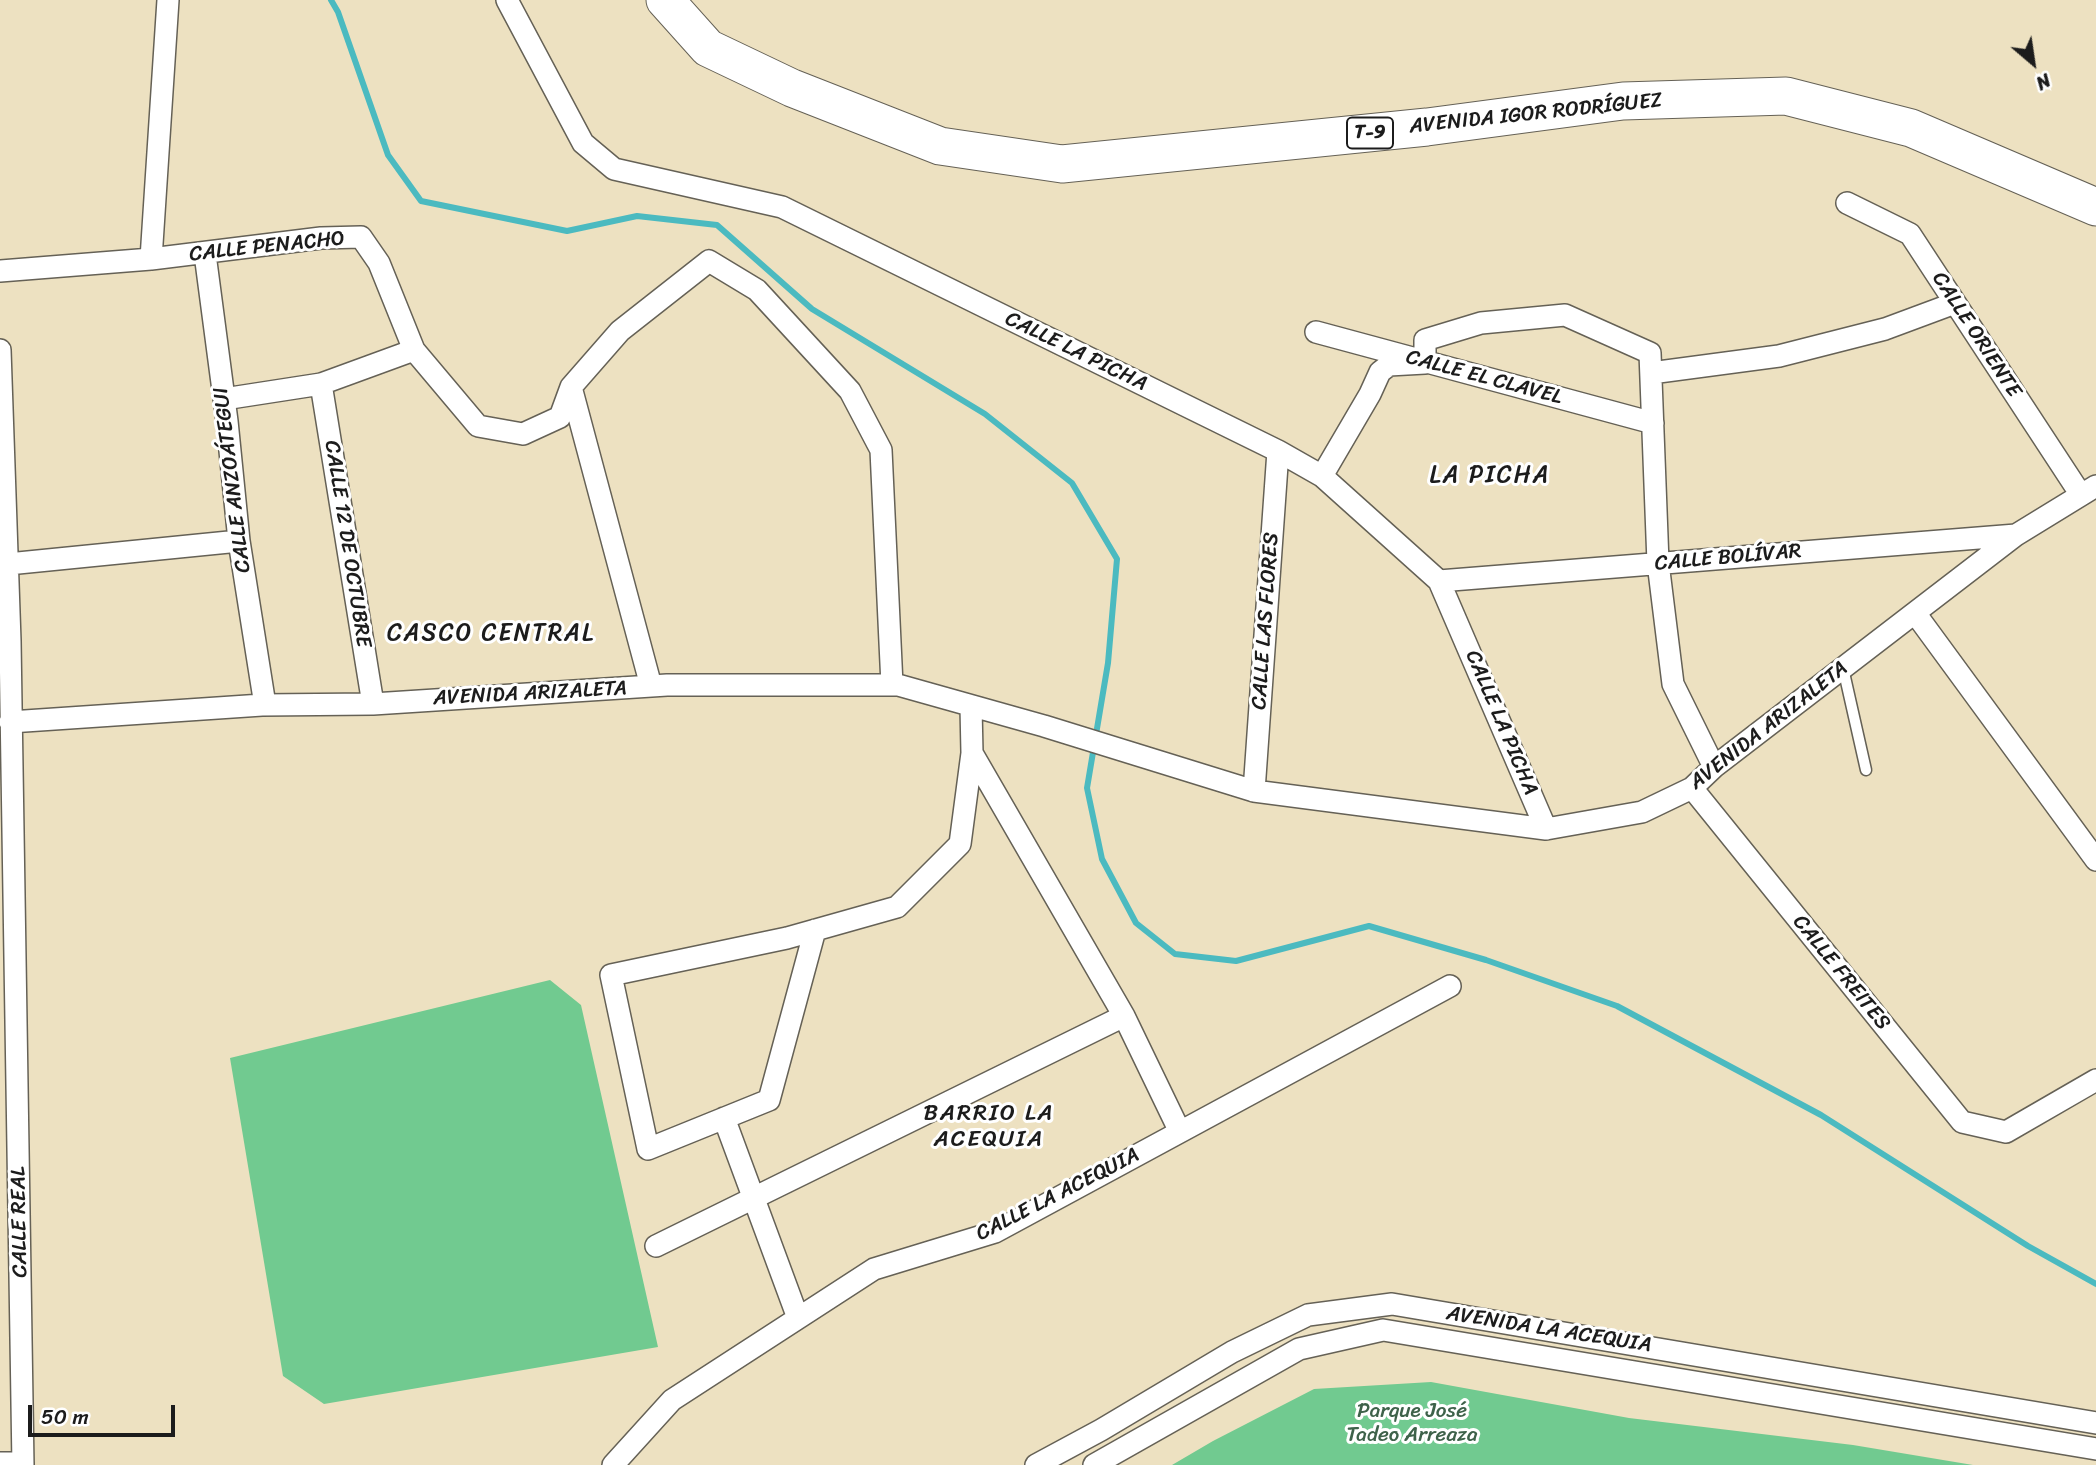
<!DOCTYPE html>
<html>
<head>
<meta charset="utf-8">
<style>
	body { margin:0 }
	#map { position:relative; width:2096px; height:1465px; overflow:hidden; background:#ede1c1; font-family:Sriracha,sans-serif }
	canvas { display:block }
	.north { position:absolute; left:1998px; top:28px; width:70px; height:70px; -webkit-text-stroke:5px #fff; paint-order:stroke; rotate:151deg; font-size:19px; font-weight:700; line-height:28px; text-align:center; color:#1c1c1c }
	.north::after { content:''; display:block; margin:auto; width:24px; height:32px; background:#1c1c1c; clip-path:polygon(50% 0,100% 100%,50% 72%,0 100%) }
	.scale { position:absolute; left:28px; top:1405px; width:147px; height:32px; box-sizing:border-box; border:4px solid #1c1c1c; border-top:0; padding-left:9px; font-size:21px; line-height:24px; white-space:nowrap; color:#1c1c1c; -webkit-text-stroke:5px #fff; paint-order:stroke }
</style>
</head>
<body>
<div id="map">
<canvas width="2096" height="1465"></canvas>
<div class="north">N</div>
<div class="scale">50 m</div>
</div>
<script>
const context = document.querySelector('canvas').getContext('2d');
context.lineJoin = 'round';
function fill(path, color) { context.fillStyle = color; context.fill(path, 'evenodd'); }
const shape = rows => new Path2D(rows.map(r => 'M' + r).join(''));
function stroke(path, color, width, dash) { context.strokeStyle = color; context.lineWidth = width; context.lineCap = dash ? 'butt' : 'round'; context.setLineDash(dash || []); context.stroke(path); }
function write(font, color, halo, rows, align = 'center') {
  context.font = font + ' Sriracha,sans-serif'; context.lineWidth = 6; context.setLineDash([]); context.textBaseline = 'middle'; context.strokeStyle = halo; context.fillStyle = color; for (const [text, x, y, turn = 0] of rows) {
    context.save(); context.translate(x, y); context.rotate((+turn || 0) * Math.PI / 180); context.textAlign = isNaN(turn) ? turn : align; if (halo) context.strokeText(text, 0, 0); context.fillText(text, 0, 0); context.restore();
  }
}
const green = shape([
	[550,980,581,1005,658,1347,324,1404,283,1376,230,1058],
	[1431,1382,1629,1418,1853,1445,1973,1465,1172,1465,1213,1441,1314,1389]
]);
const stream = shape([
	[331,0,338,12,388,155,421,201,567,231,637,216,717,225,812,309,985,414,1072,483,1117,559,1108,663,1087,788,1102,859,1136,923,1175,954,1236,961,1369,926,1486,960,1617,1006,1821,1115,2028,1246,2096,1284]
]);
const service = shape([
	[1843,668,1866,770]
]);
const minor = shape([
	[507,0,583,143,614,169,782,207,1278,451,1322,476,1439,581,1546,829],
	[1847,203,1910,234,2081,495],
	[205,254,227,421,239,541,265,705],
	[151,259,168,0],
	[0,271,151,259,321,238,361,237,379,263,414,350,478,426,523,434,560,417,571,387,620,331,709,261,757,290,850,391,881,450,892,685],
	[1316,332,1653,423],
	[0,350,10,641,23,1465],
	[1651,373,1779,356,1885,329,1955,303],
	[321,384,373,704],
	[571,387,651,686],
	[224,399,321,384,414,350],
	[1322,476,1370,394,1380,372,1389,365,1425,363,1425,340,1481,323,1565,315,1650,353,1658,563,1673,684,1714,767],
	[8,564,239,541],
	[1439,581,2016,535],
	[1915,613,2096,860],
	[971,707,972,753,1124,1016,1180,1132],
	[10,722,262,705,373,704,667,685,898,685,1044,726,1254,791,1546,829,1642,812,1692,788,1714,767,2016,535,2096,486],
	[1692,788,1962,1122,2006,1132,2096,1080],
	[1254,791,1278,451],
	[815,930,769,1100,648,1149,611,975,787,938,897,907,960,844,972,753],
	[724,1118,798,1318],
	[656,1246,1124,1016],
	[0,1463,23,1463],
	[613,1465,672,1400,874,1269,995,1232,1450,986],
	[1036,1465,1101,1430,1232,1352,1308,1315,1392,1304,2096,1423],
	[1094,1465,1299,1349,1383,1330,2096,1449]
]);
const trunk = shape([
	[665,0,708,48,792,88,940,146,1062,164,1427,127,1623,101,1786,96,1911,128,2096,207]
]);
const shields = [
	[1370,133,46]
];
const shieldNames = [
	["T-9",1370,133]
];
const streetNames = [
	["AVENIDA IGOR RODRÍGUEZ",1536,114,-6],
	["CALLE PENACHO",267,247,-6],
	["CALLE ORIENTE",1976,335,57],
	["CALLE LA PICHA",1076,352,26],
	["CALLE EL CLAVEL",1484,378,15],
	["CALLE ANZOÁTEGUI",233,480,-97],
	["CALLE 12 DE OCTUBRE",347,544,81],
	["CALLE BOLÍVAR",1728,558,-5],
	["CALLE LAS FLORES",1266,621,-86],
	["AVENIDA ARIZALETA",530,694,-3],
	["CALLE LA PICHA",1501,723,67],
	["AVENIDA ARIZALETA",1769,726,-38],
	["CALLE FREITES",1841,973,51],
	["CALLE LA ACEQUIA",1058,1195,-27],
	["CALLE REAL",20,1222,-91],
	["AVENIDA LA ACEQUIA",1549,1330,9]
];
const parkNames = [
	["Parque José",1412,1412],
	["Tadeo Arreaza",1412,1436]
];
const neighbourhoodNames = [
	["BARRIO LA",989,1114],
	["ACEQUIA",989,1140]
];
const quarterNames = [
	["LA PICHA",1490,476],
	["CASCO CENTRAL",491,634]
];
fill(green, '#71ca90');
stroke(stream, '#4bbac0', 6);
stroke(service, '#656156', 13);
stroke(minor, '#656156', 24);
stroke(trunk, '#656156', 39);
stroke(service, '#fff', 10);
stroke(minor, '#fff', 21);
stroke(trunk, '#fff', 37);
for (const [x, y, w] of shields) { const box = new Path2D(); box.roundRect(x - w / 2, y - 15.5, w, 31, 5); context.fillStyle = '#fff'; context.fill(box); stroke(box, '#1c1c1c', 2); }
write('bold 19px', '#1c1c1c', null, shieldNames);
write('21px', '#1c1c1c', '#fff', streetNames);
write('21px', '#3e624a', '#fff', parkNames);
context.letterSpacing = '2px';
write('23px', '#1c1c1c', '#fff', neighbourhoodNames);
context.letterSpacing = '0px';
context.letterSpacing = '2px';
write('24px', '#1c1c1c', '#fff', quarterNames);
context.letterSpacing = '0px';
</script>
</body>
</html>
